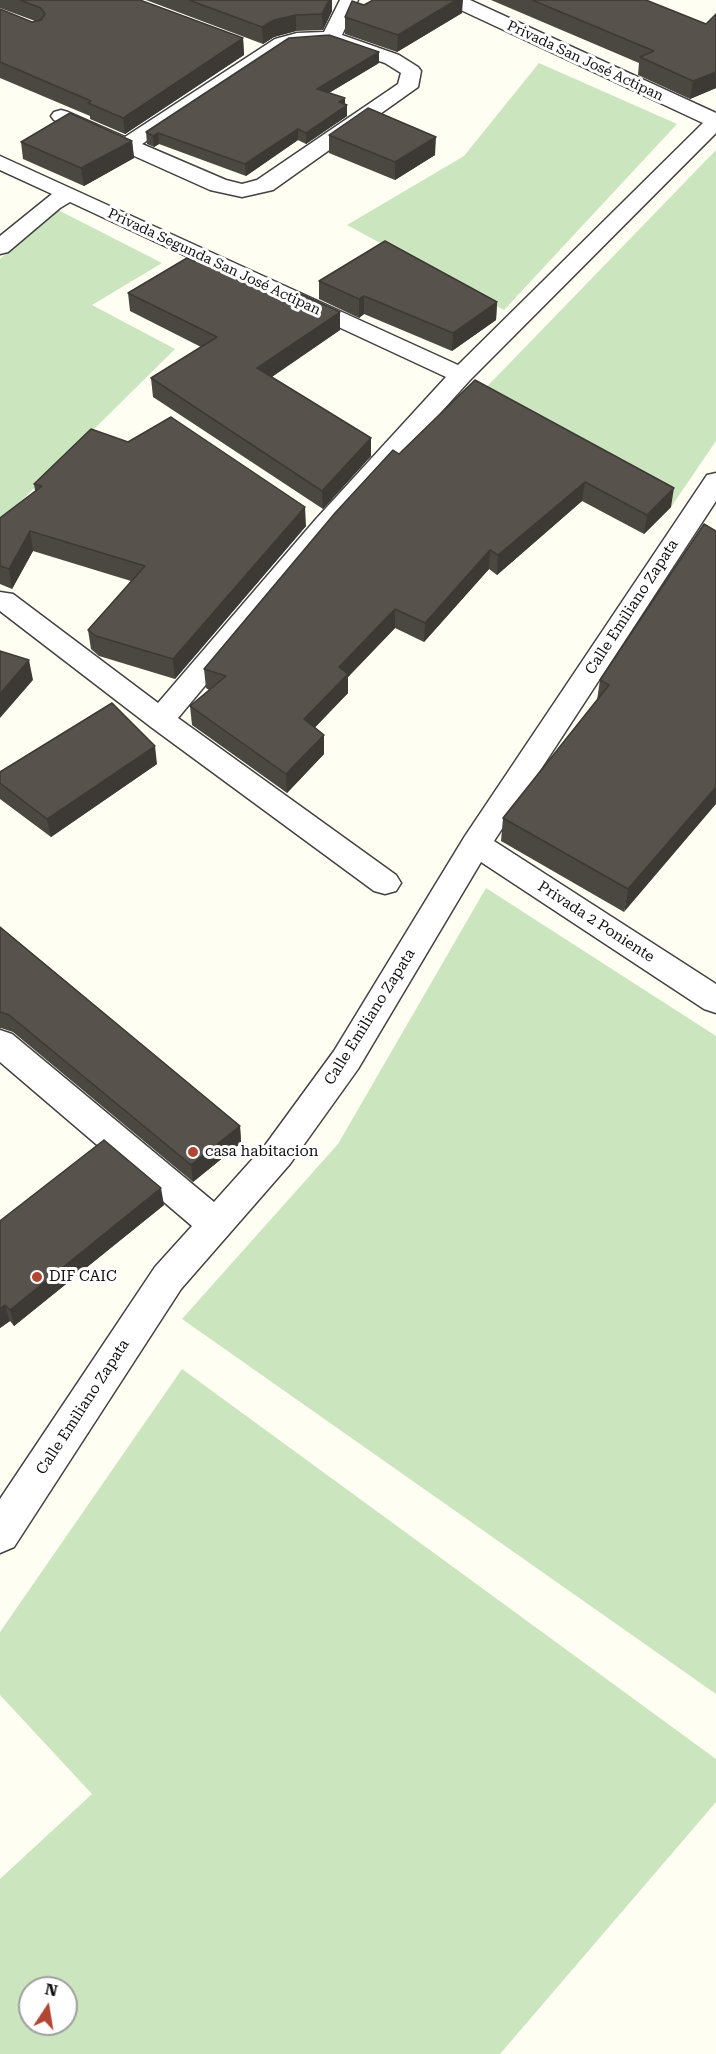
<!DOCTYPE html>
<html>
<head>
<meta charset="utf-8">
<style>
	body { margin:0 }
	#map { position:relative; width:716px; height:2054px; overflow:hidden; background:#fefef2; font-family:"Roboto Serif",serif }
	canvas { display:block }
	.north { position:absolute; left:18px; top:1976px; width:60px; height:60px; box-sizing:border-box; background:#fff; border:2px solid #9f9f9f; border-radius:50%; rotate:12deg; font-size:16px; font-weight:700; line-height:24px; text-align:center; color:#0f0f0f }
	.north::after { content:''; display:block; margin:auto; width:21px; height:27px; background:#b34633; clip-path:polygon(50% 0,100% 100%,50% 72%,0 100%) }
</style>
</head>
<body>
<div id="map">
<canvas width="716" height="2054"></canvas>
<div class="north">N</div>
</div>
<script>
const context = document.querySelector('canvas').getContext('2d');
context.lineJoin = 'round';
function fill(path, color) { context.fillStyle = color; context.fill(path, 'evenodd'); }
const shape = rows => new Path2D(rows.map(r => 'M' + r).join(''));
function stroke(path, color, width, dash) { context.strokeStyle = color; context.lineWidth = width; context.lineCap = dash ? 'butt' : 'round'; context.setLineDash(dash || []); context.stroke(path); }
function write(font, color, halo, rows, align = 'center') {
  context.font = font + ' "Roboto Serif",serif'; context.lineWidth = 6; context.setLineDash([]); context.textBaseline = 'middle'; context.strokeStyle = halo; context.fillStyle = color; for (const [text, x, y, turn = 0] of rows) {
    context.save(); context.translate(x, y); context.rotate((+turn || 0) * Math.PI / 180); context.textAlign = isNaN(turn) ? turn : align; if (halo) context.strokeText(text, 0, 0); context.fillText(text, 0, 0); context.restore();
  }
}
const green = shape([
	[539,63,677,124,504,310,347,225,464,156],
	[716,150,716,441,671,507,474,400],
	[56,209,162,263,92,305,175,349,0,522,0,259],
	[486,888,716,1036,716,1694,182,1319,338,1144],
	[182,1369,716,1759,716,1802,500,2054,0,2054,0,1879,92,1794,0,1695,0,1632],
	[30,1988,66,1988,66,2024,30,2024]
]);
const minor = shape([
	[340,0,358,0,342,35,399,55,418,67,421,71,418,87,273,190,242,197,210,190,54,120,51,116,54,112,61,110,68,112,125,137,275,39,297,33,324,32,340,0],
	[329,44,385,63,401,73,398,84,257,180,242,184,226,180,142,144,289,47,329,44],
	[446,0,470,0,716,113,716,133,470,380,334,531,178,718,396,875,401,883,396,891,385,894,374,891,151,727,0,611,0,592,13,594,158,703,316,519,446,377,70,202,60,208,8,252,0,254,0,236,52,194,0,170,0,156,458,365,703,123,448,4,446,0],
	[716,473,716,501,494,841,716,984,716,1013,704,1009,481,862,358,1069,290,1164,181,1289,14,1547,0,1553,0,1499,155,1267,192,1226,0,1062,0,1030,12,1034,214,1202,266,1144,334,1051,465,836,707,475,716,473]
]);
const wall = shape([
	[0,0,140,0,243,38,244,55,125,134,90,119,90,116,0,78,0,9,32,22,35,21,0,8],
	[146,0,332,0,332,11,323,30,296,31,274,37,263,44],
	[491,0,646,0,706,24,716,14,716,88,690,99,638,75,639,63],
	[364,5,462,13,397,52,345,34,345,17],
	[379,63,329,93,347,105,347,116,306,144,298,140,246,176,159,144,154,147,147,144,146,132],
	[329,135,435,155,395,180,329,153],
	[132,141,134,158,84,186,23,159,21,142],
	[319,281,497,302,496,320,452,351,364,314,359,318,319,299],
	[128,293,288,299,340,312,340,330,272,377,371,438,371,456,323,509,153,397,151,378,201,347,130,311],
	[475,380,671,507,644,534,582,501,497,575,489,569,424,642,395,628,348,677,348,693,315,727,324,735,324,754,287,793,192,725,190,706,209,690,206,688,204,669,399,454],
	[34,484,306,526,175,679,99,656,91,649,88,630,131,581,33,551,12,589,0,584,0,518,35,491],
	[704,524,624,912,501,841,503,818,597,700,600,680],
	[157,764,51,837,0,799,0,772],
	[0,927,240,1126,241,1143,193,1182,13,1032,1,1028,0,1029],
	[164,1205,14,1326,10,1321,0,1328,0,1221]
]);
const shadedWall = shape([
	[329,0,332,0,332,11,323,30,322,14],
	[456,0,463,0,462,13,397,52,398,35],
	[296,15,296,31,274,37,263,44,262,27,274,20],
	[243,38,244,55,125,134,123,118],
	[379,52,379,63,317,100,317,89],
	[716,72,716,88,690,99,693,81],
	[345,98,345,106,347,105,347,116,306,144,306,133,339,102],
	[298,129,298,140,246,176,245,164],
	[158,133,159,144,154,147,153,136],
	[436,137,435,155,395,180,395,162],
	[132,141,134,158,84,186,81,168],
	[364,296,364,314,359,318,359,299],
	[497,302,496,320,452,351,453,333],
	[340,312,340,330,258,386,257,368],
	[371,438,371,456,323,509,322,491],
	[585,482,582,501,497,575,498,555],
	[674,488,671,507,644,534,647,515],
	[305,507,306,526,175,679,173,659],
	[30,531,33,551,12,589,9,569],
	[490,550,489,569,424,642,425,623],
	[395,609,395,628,348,677,348,693,305,738,304,719,339,667],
	[29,660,33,680,0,718,0,694],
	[324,735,324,754,287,793,286,774],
	[155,746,157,764,51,837,47,819],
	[716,787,716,804,624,912,628,889],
	[240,1126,241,1143,193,1182,191,1165],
	[161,1188,164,1205,14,1326,10,1310],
	[5,1305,10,1321,0,1328,0,1309]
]);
const building = shape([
	[20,0,140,0,243,38,123,118,88,103,91,101,0,62,0,9,32,22,41,20,45,14,41,8,20,0],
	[189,0,329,0,322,14,296,15,274,20,262,27,189,0],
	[373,0,456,0,398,35,345,17,352,1,364,5,373,0],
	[532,0,646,0,706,24,716,14,716,72,693,81,640,57,654,51,532,0],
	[329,35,379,52,317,89,345,98,339,102,347,105,306,133,298,129,245,164,158,133,153,136,146,132,289,38,329,35],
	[368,108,436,137,395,162,329,135,368,108],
	[70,113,132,141,81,168,21,142,70,113],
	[385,241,497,302,453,333,364,296,359,299,319,281,385,241],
	[187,258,288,299,299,293,340,312,257,368,371,438,322,491,151,378,217,337,128,293,187,258],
	[475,380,674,488,647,515,585,482,498,555,490,550,425,623,395,609,339,667,348,674,304,719,324,735,286,774,190,706,226,676,204,669,335,513,393,450,399,454,475,380],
	[171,417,305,507,173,659,96,636,88,630,145,566,30,531,9,569,0,566,0,518,42,486,34,484,91,429,128,442,171,417],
	[704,524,716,531,716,787,628,889,503,818,609,685,600,680,704,524],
	[0,651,29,660,0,694,0,651],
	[112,703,155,746,47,819,0,783,0,772,112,703],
	[0,927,240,1126,191,1165,9,1015,0,1012,0,927],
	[104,1140,161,1188,10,1310,5,1305,0,1309,0,1221,104,1140]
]);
const markers = [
	[193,1152,6,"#b34633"],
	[37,1277,6,"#b34633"]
];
const farStreetnames = [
	["Privada San José Actipan",585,61,25],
	["Privada Segunda San José Actipan",214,262,25]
];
const streetNames = [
	["Calle Emiliano Zapata",632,607,-57],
	["Privada 2 Poniente",596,922,33],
	["Calle Emiliano Zapata",370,1017,-58],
	["Calle Emiliano Zapata",83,1407,-57]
];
const poiNames = [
	["casa habitacion",205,1152],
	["DIF CAIC",49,1277]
];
fill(green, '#cbe6be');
stroke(minor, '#424242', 3);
fill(minor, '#fff');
fill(wall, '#4b4741');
fill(shadedWall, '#3d3935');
fill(building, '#57524c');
stroke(building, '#3d3935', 1.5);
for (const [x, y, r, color] of markers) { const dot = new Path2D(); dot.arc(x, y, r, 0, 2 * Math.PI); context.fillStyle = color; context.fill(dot); stroke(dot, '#fff', 2); }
write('14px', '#0f0f0f', '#fff', farStreetnames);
write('15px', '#0f0f0f', '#fff', streetNames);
write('15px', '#0f0f0f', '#fff', poiNames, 'left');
</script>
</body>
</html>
